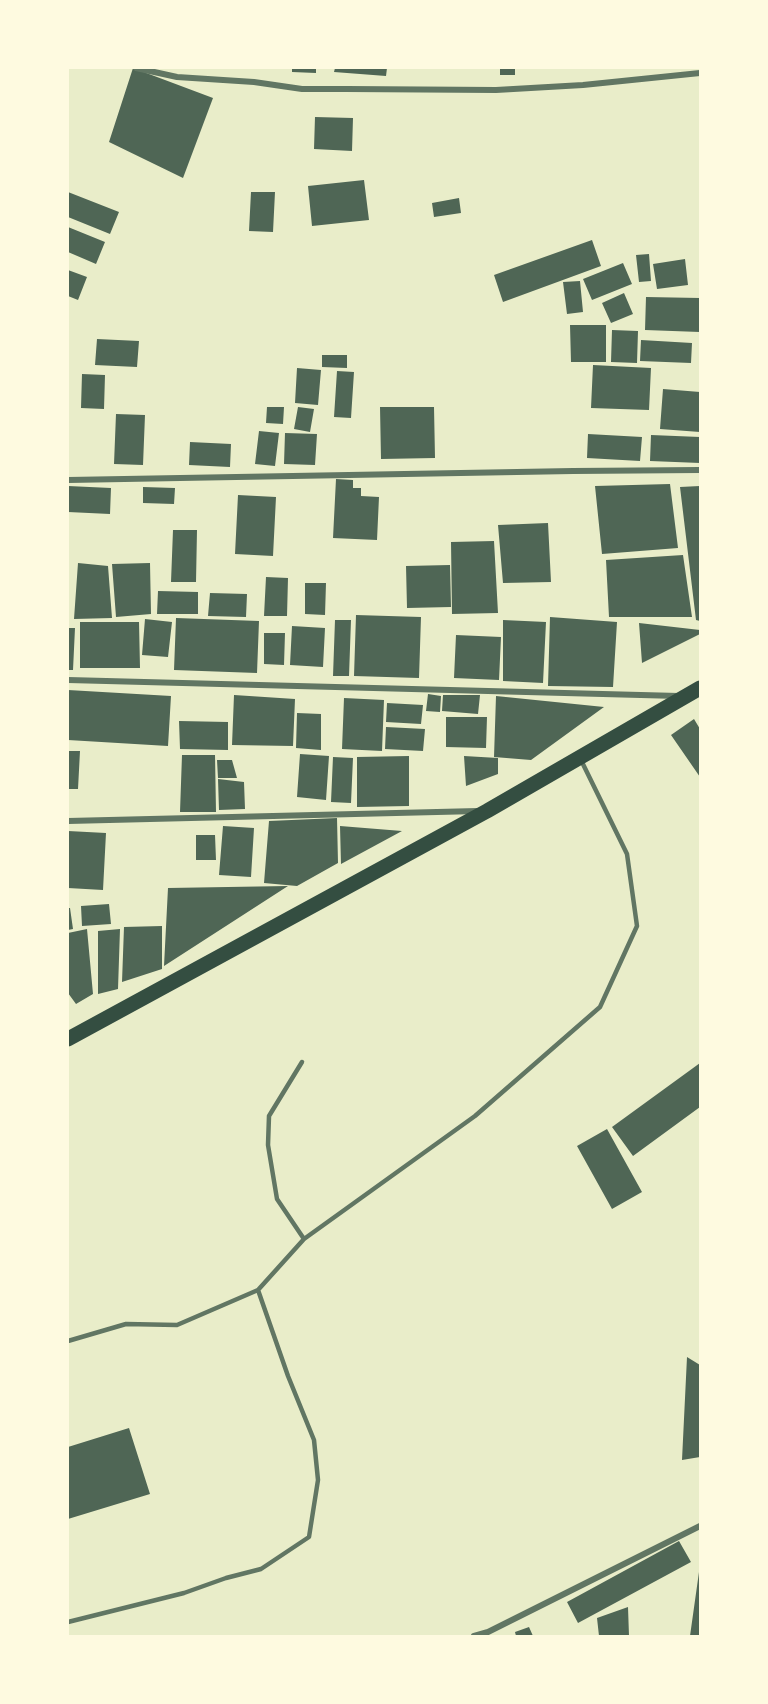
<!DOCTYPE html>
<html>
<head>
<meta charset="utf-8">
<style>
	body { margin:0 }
	#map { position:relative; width:768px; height:1704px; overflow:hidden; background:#e9edc9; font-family:"Alegreya Sans",sans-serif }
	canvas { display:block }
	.frame { position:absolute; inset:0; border:69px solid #fefae0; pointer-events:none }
</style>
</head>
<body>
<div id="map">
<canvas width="768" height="1704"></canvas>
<div class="frame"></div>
</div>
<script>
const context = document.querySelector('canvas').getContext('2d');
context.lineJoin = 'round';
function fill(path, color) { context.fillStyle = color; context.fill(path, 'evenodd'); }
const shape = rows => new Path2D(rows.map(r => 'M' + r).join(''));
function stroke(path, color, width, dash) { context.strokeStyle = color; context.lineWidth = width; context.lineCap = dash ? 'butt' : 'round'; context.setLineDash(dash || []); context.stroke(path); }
const building = shape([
	[133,68,213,98,183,178,109,142],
	[292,68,316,68,316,73,292,72],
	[335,68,387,68,386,76,334,72],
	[500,68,515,68,515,75,500,75],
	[315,117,353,118,352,151,314,149],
	[364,180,369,220,312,226,308,186],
	[68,192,119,212,110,234,68,217],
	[251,192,275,192,273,232,249,231],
	[459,198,461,213,434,217,432,203],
	[68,227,105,242,96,264,68,252],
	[592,240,601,266,503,302,494,275],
	[649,254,651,281,639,282,636,255],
	[685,259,688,285,657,289,653,264],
	[623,263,632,284,592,300,583,279],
	[68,270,87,277,78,300,68,296],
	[580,281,583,312,567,314,563,282],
	[624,293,633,314,611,323,602,303],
	[646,297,700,298,700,332,645,330],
	[570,325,606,325,606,362,571,362],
	[612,330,638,331,637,363,611,362],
	[97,339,139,341,137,367,95,365],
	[641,340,692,343,691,363,640,361],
	[322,355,347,355,347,368,322,367],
	[593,365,651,368,649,410,591,408],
	[297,368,321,370,318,405,295,403],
	[337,371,354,372,351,418,334,417],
	[82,374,105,375,104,409,81,408],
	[663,389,700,392,700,432,660,429],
	[267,407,284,407,283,424,266,423],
	[298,407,314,409,310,432,294,429],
	[380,407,434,407,435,458,381,459],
	[116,414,145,415,143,465,114,464],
	[259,431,279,433,275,466,255,464],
	[285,433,317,434,315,465,284,464],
	[588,434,642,437,640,461,587,458],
	[651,435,700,437,700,463,650,461],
	[190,442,231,444,230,467,189,465],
	[336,479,353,480,353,488,361,488,361,496,379,497,377,540,333,538],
	[670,484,678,548,602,554,595,486],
	[68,486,111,488,110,514,68,512],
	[700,486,700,621,696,620,680,487],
	[143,487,175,488,174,504,143,503],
	[238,495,276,497,273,556,235,554],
	[548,523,551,582,503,583,498,525],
	[173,530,197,530,196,582,171,582],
	[494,541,498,613,452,614,451,542],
	[683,555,692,617,609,617,606,560],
	[78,563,108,566,112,618,74,619],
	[150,563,151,614,116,617,112,564],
	[450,565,451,607,407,608,406,566],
	[266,577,288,578,287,616,264,616],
	[305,583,326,583,325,615,305,614],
	[158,591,198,592,198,614,157,614],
	[210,593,247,594,246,617,208,616],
	[356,615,421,617,419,678,354,676],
	[550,617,617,622,613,687,548,686],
	[176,618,259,621,257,673,174,670],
	[145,619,172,622,168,657,142,655],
	[335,620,351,620,349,676,333,676],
	[503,620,546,622,543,683,503,681],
	[80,622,139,622,140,668,80,668],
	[639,623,700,630,700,634,642,663],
	[292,626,325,628,323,667,290,665],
	[68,628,75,628,73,670,68,670],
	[264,633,285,633,284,665,264,664],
	[456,635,501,637,499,680,454,678],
	[68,690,171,696,168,746,68,740],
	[428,694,441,696,440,712,426,711],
	[234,695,295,699,293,746,232,745],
	[443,695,480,695,478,714,442,711],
	[496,696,604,707,531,760,494,757],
	[344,698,384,700,382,751,342,749],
	[387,703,423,705,421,724,386,722],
	[297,713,321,714,321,750,296,748],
	[446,717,487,717,486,748,446,747],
	[694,719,700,729,700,777,671,735],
	[179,721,228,722,228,750,180,749],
	[386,727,425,729,423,751,385,749],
	[68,751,80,751,78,789,68,789],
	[300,754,329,756,326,800,297,797],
	[182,755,215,755,216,812,180,812],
	[409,756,409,806,357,807,357,757],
	[464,756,498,758,498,774,466,786],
	[333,757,353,758,351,803,331,802],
	[217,760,232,760,237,778,218,778],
	[218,779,244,782,245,809,219,810],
	[337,818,338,863,297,886,264,883,269,821],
	[223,826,254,828,251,877,219,875],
	[340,826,402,831,341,864],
	[68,831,106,833,103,890,68,888],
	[196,835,215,835,216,860,196,860],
	[288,886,164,966,168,888],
	[109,904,111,924,82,926,81,906],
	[68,908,70,908,73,929,68,930],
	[162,926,162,969,122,982,124,927],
	[87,929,93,994,76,1004,68,993,68,933],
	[120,929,118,989,98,994,98,931],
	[700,1063,700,1107,633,1156,612,1127],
	[607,1129,642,1192,612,1209,577,1146],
	[687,1357,700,1365,700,1457,682,1460],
	[129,1428,150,1494,68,1519,68,1447],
	[679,1541,691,1562,578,1623,567,1602],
	[699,1572,700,1636,690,1636],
	[628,1607,629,1636,599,1636,597,1618],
	[529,1627,533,1636,516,1636,515,1632]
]);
const service = shape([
	[302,1062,269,1116,268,1145,277,1199,304,1239],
	[258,1290,304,1239,475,1116,600,1007,637,926,627,854,581,760],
	[68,1341,126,1324,177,1325,258,1290,288,1376,314,1440,318,1480,309,1537,261,1569,226,1578,184,1593,68,1622]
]);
const minor = shape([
	[136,68,177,77,254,82,302,89,347,89,496,90,583,85,700,73],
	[68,480,573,471,700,470],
	[68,680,679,696],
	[68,821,478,811],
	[474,1636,488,1632,700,1526]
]);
const primary = shape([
	[68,1039,487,811,700,688]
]);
fill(building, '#4f6655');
stroke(service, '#617663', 4.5);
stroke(minor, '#617663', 6);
stroke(primary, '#344e41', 15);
</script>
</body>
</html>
